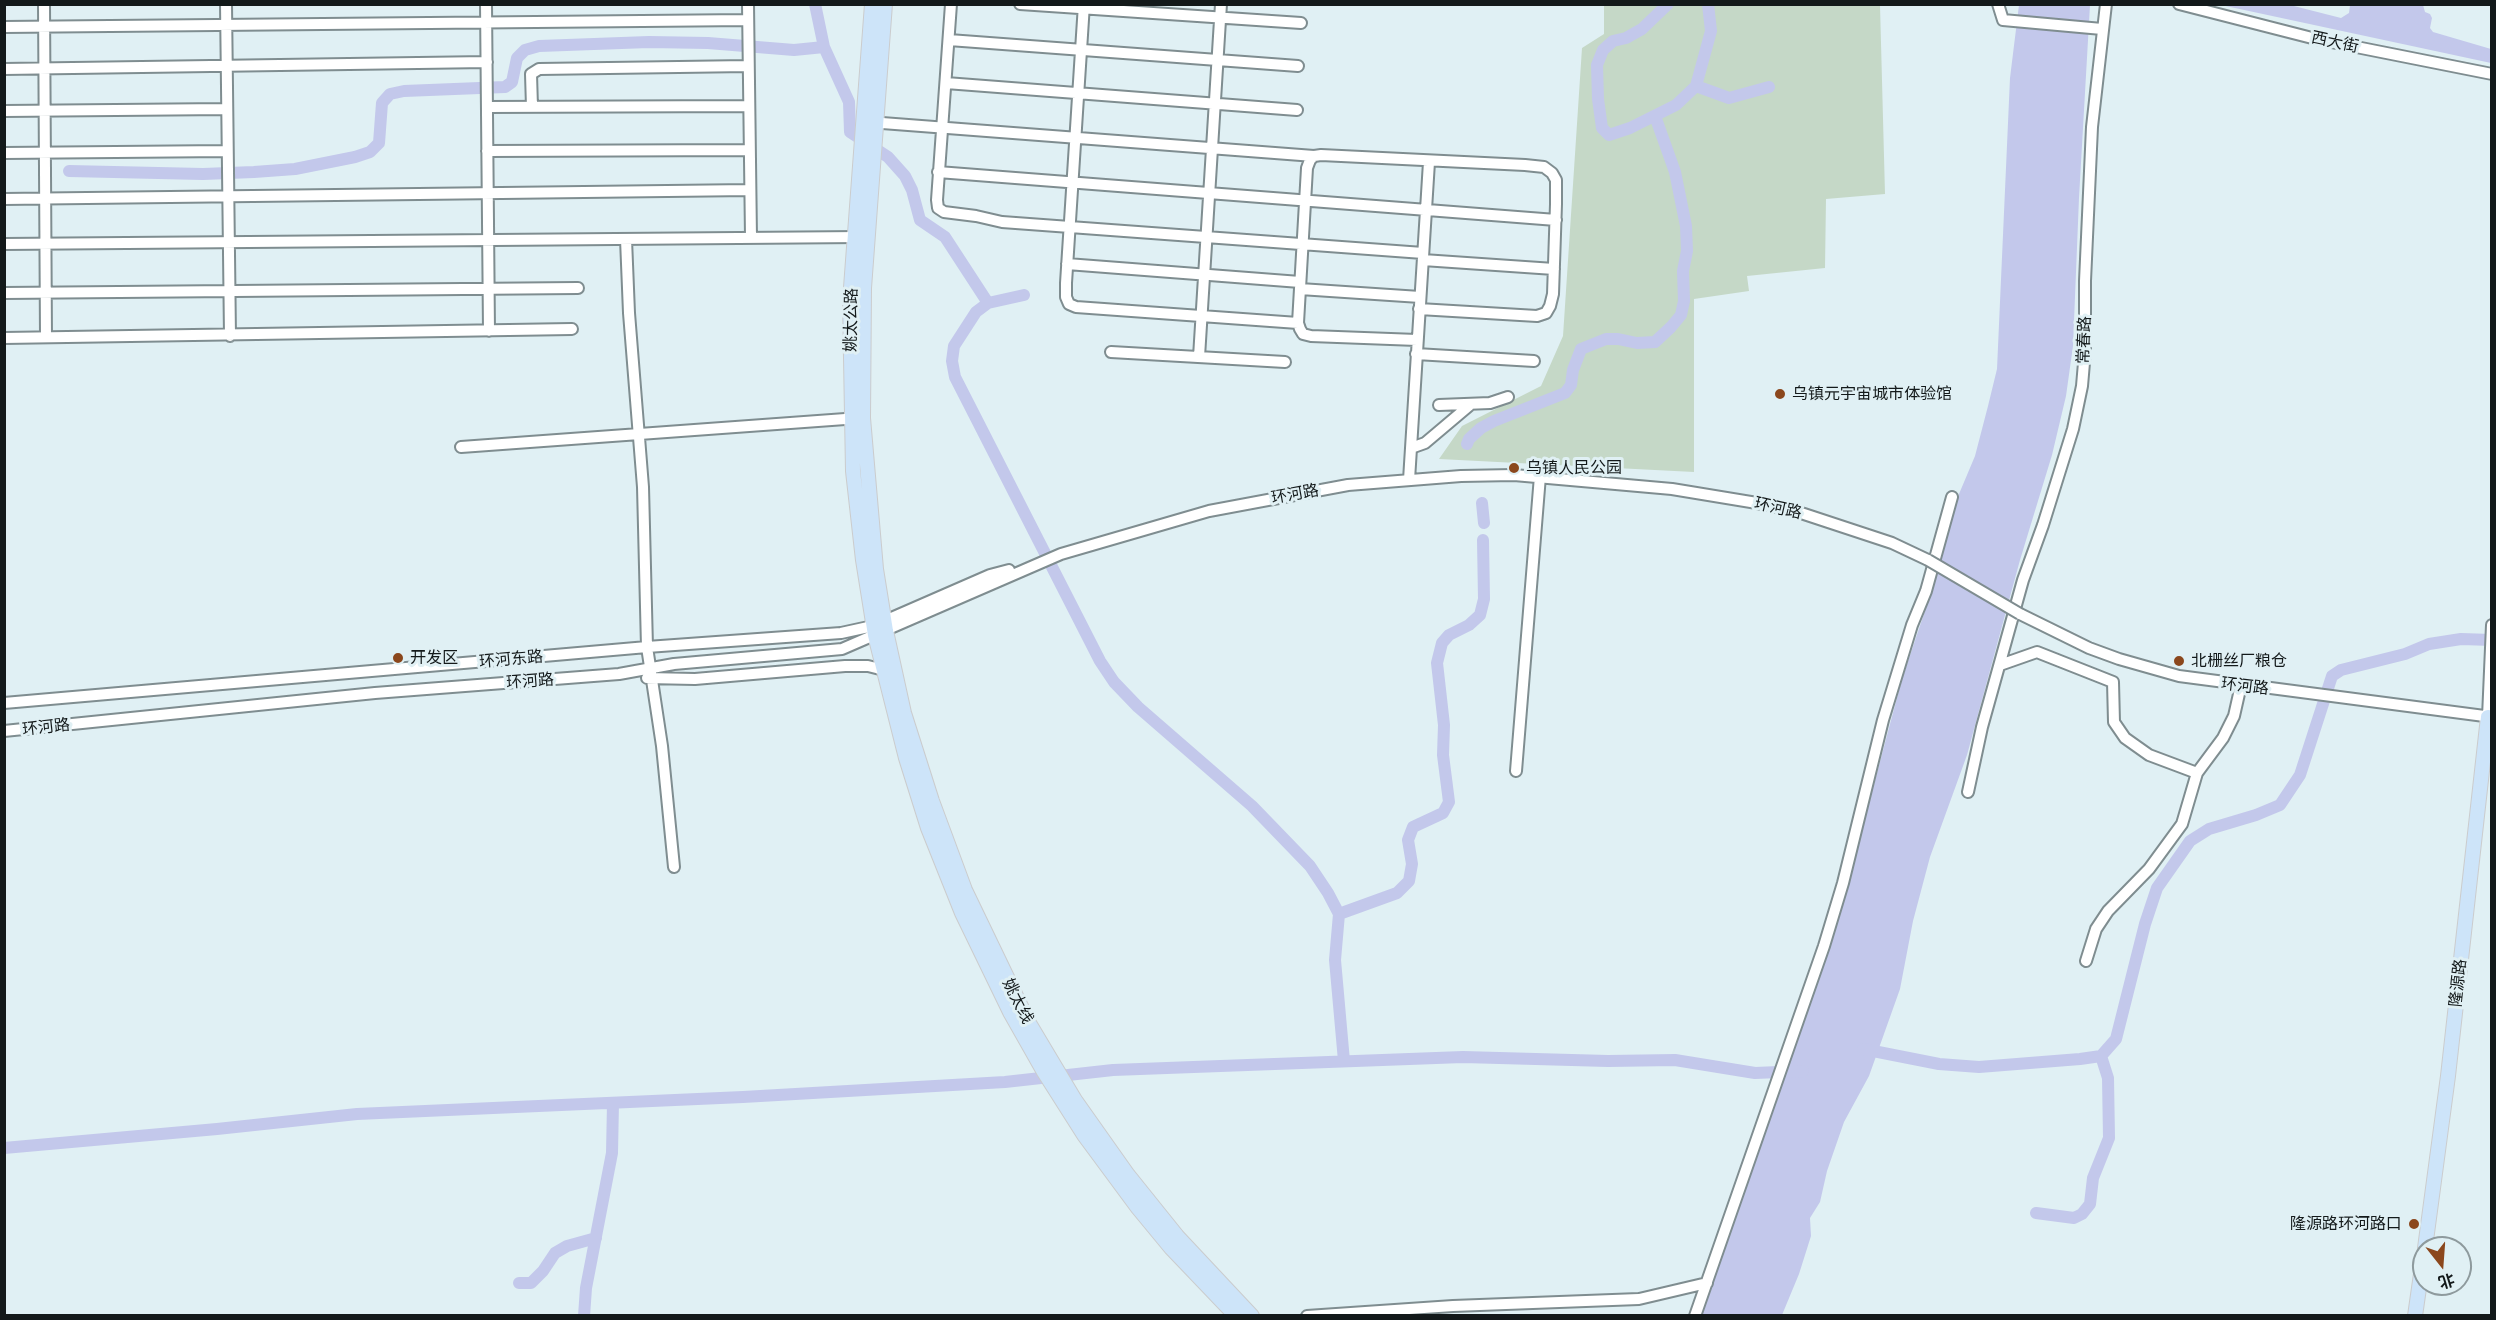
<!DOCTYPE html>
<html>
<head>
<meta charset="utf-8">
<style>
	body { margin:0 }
	#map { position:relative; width:2496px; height:1320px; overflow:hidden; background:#e0f0f4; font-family:Lato,"Noto Sans SC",sans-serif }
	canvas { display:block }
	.frame { position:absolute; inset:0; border:6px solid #13191a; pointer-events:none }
	.north { position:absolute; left:2412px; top:1236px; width:60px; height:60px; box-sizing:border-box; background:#e0f0f4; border:2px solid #8e9a9d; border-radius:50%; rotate:163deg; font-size:16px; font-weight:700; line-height:24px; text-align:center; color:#13191a }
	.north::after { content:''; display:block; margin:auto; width:21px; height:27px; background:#8b471c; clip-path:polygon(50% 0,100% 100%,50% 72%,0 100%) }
</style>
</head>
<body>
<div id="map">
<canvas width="2496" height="1320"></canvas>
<div class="frame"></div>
<div class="north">北</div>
</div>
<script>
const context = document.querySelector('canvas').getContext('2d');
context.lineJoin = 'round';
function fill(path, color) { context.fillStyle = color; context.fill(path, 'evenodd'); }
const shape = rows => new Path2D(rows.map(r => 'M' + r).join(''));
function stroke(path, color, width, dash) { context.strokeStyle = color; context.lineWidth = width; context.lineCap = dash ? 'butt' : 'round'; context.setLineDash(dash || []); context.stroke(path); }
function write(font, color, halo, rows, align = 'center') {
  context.font = font + ' Lato,"Noto Sans SC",sans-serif'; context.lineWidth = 6; context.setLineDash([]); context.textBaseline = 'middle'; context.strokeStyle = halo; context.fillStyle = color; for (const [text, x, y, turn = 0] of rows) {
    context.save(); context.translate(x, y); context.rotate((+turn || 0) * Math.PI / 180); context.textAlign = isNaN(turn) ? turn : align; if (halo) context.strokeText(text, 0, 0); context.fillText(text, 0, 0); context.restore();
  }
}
const green = shape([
	[1604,5,1880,5,1885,194,1826,199,1825,268,1747,276,1749,291,1694,299,1694,472,1439,459,1462,426,1541,386,1563,336,1582,48,1604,34]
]);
const water = shape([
	[2019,5,2090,5,2079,198,2073,346,2066,396,2052,455,2020,560,1967,755,1930,857,1913,921,1900,989,1869,1076,1844,1122,1827,1171,1820,1202,1810,1218,1811,1236,1799,1274,1782,1315,1699,1316,1738,1211,1833,938,1902,679,1930,596,1959,494,1975,456,1988,406,1997,369,2010,78],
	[2221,5,2290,5,2341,18,2349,13,2350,5,2423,5,2425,12,2430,14,2432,18,2430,28,2433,32,2491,49,2491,63]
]);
const canal = shape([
	[815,4,824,47,849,102,850,132,888,157,905,176,912,190,920,220,945,237,988,303],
	[1668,4,1642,29,1626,38,1613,41,1603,50,1597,65,1598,99,1602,128,1609,135,1630,128,1676,105,1696,86,1711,31,1708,4],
	[1696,86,1729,98,1769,87],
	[69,171,203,174,254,172,295,169,355,157,370,152,379,143,382,103,390,94,404,91,505,87,512,82,517,58,525,50,539,46,649,42,708,43,794,50,824,47],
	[1024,295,988,303,976,312,954,346,952,361,955,377,1100,661,1114,682,1138,707,1252,806,1310,866,1328,893,1339,914,1335,960,1344,1061],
	[1467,444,1469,439,1481,428,1494,421,1565,393,1571,385,1573,370,1581,349,1606,339,1618,339,1637,343,1655,342,1671,327,1681,315,1684,301,1683,271,1687,251,1686,226,1675,172,1655,116],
	[1482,503,1484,523],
	[1339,914,1397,893,1409,881,1412,864,1408,840,1413,827,1443,813,1449,802,1443,755,1444,725,1437,663,1442,643,1449,635,1469,625,1480,615,1484,599,1483,540],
	[1863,1049,1939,1064,1979,1067,2080,1059,2101,1056,2116,1039,2145,924,2157,888,2190,841,2209,829,2256,815,2280,805,2300,775,2332,676,2341,670,2405,654,2429,644,2461,639,2492,640],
	[4,1148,217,1129,357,1114,743,1097,1005,1082,1113,1070,1463,1057,1608,1061,1675,1060,1755,1073,1803,1071],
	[2036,1213,2074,1218,2082,1214,2090,1204,2093,1178,2109,1138,2108,1078,2101,1056],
	[519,1283,531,1283,543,1271,555,1253,567,1246,596,1238],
	[584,1316,586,1288,612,1153,613,1103]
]);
const minor = shape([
	[44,4,46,337],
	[226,4,230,336],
	[486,4,489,331],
	[748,4,751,238],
	[951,4,937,200,938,208,944,212,976,216,1002,222,1423,253],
	[1020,4,1301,23],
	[1084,4,1066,283,1066,297,1069,304,1076,307,1298,323],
	[1998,4,2003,20,2102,29],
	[2179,4,2316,39,2492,74],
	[4,27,748,20],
	[949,40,1298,66],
	[4,69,487,62],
	[946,83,1297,110],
	[487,107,749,106],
	[532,107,531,74,539,69,748,66],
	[4,111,227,109],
	[869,122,1314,156],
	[487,151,749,150],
	[4,153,227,151],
	[938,172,1556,220],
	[4,199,750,190],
	[626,239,629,313,643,487,647,647,662,746,674,867],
	[4,244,861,237],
	[1423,260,1554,269],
	[1067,264,1300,282],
	[1300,289,1420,297],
	[4,293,578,288],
	[4,338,572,329],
	[1417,340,1311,336,1303,334,1300,329,1298,323,1307,168,1310,160,1314,156,1321,155,1525,165,1544,167,1552,173,1556,180,1556,204,1553,294,1550,306,1546,313,1537,316,1419,309],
	[1111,352,1285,362],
	[1416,354,1534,361],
	[1199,357,1221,4],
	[1439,405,1490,403,1508,397],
	[461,447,859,418],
	[1411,448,1425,443,1470,405],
	[1409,480,1429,162],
	[2020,614,2089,648,2119,659,2179,676,2492,717],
	[2000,665,2037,652,2113,682,2114,722,2125,738,2149,755,2197,773],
	[647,678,695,679,845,666,868,666,884,670],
	[4,703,647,647,841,633,873,626,990,575,1009,570],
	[2488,717,2492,625],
	[4,731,375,693,619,674,674,664,842,649,1061,554,1209,511,1348,485,1461,476,1514,475,1672,489,1763,504,1801,513,1892,543,1928,560],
	[1516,771,1540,476],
	[1968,792,1982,727,2023,580,2043,525,2073,429,2082,386,2085,351,2085,281,2092,127,2106,4],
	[2086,961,2096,929,2108,911,2149,869,2182,824,2197,773,2223,738,2234,716,2241,685],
	[1307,1316,1453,1306,1639,1299,1707,1283],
	[1695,1316,1824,946,1843,883,1883,720,1912,625,1926,591,1952,497]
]);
const major = shape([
	[872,4,850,301,853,471,863,560,875,635,906,758,928,828,962,913,1010,1012,1044,1072,1084,1135,1138,1208,1171,1248,1236,1316],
	[885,4,864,288,863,418,876,569,886,631,904,713,932,801,965,890,1029,1023,1075,1100,1128,1175,1177,1236,1252,1316],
	[2425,1248,2448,1076,2488,717],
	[2415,1316,2424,1253]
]);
const minorBridge = shape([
	[1928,560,2020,614]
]);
const markers = [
	[1780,394,6,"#8b471c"],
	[1514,468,6,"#8b471c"],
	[398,658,6,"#8b471c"],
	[2179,661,6,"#8b471c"],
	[2414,1224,6,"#8b471c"]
];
const streetNames = [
	["西大街",2335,42,12],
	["姚太公路",851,320,-89],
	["常春路",2084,340,-88],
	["环河路",1295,494,-10],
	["环河路",1778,508,13],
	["环河东路",511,659,-5],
	["环河路",530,681,-4],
	["环河路",2245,686,7],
	["环河路",46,727,-6],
	["隆源路",2458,983,-84],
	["姚太线",1018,1001,63]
];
const poiNames = [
	["乌镇元宇宙城市体验馆",1792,394],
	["乌镇人民公园",1526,468],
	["开发区",410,658],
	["北栅丝厂粮仓",2191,661],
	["隆源路环河路口",2402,1224,"right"]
];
fill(green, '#c5d8c7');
fill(water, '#c3c8eb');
stroke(canal, '#c3c8eb', 12);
stroke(minor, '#7f8d90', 14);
stroke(major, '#cbcccd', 16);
stroke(minor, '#fff', 10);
stroke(major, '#cde4f9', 14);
stroke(minorBridge, '#7f8d90', 14, []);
stroke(minorBridge, '#fff', 10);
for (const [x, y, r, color] of markers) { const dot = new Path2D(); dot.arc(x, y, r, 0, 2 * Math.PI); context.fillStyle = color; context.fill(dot); stroke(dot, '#e0f0f4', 2); }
write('16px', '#13191a', '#e0f0f4', streetNames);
write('16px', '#13191a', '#e0f0f4', poiNames, 'left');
</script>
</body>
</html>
